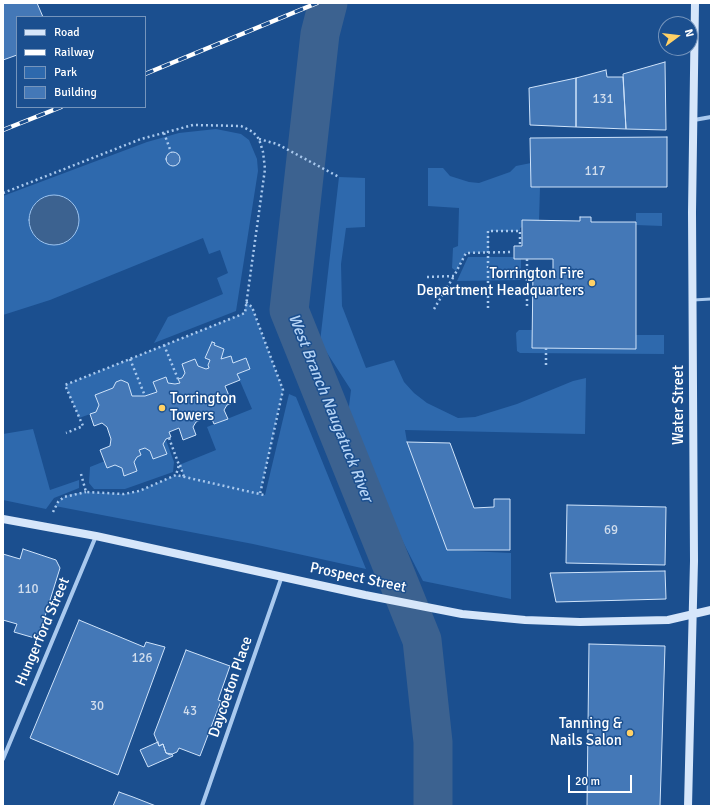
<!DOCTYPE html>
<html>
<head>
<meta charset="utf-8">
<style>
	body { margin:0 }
	#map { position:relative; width:714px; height:809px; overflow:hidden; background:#1b4f8f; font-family:Signika,sans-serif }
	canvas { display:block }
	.frame { position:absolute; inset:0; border:4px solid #fff; pointer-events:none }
	.legend { position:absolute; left:16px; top:16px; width:130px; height:92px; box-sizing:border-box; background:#1b4f8f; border:1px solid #7695bc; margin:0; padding:5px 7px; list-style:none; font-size:12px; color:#fff }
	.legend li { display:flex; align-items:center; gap:8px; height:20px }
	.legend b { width:20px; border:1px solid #7695bc }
	.north { position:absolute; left:658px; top:16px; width:40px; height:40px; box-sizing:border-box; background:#1b4f8f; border:1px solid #7695bc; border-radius:50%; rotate:75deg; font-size:11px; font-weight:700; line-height:16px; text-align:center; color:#fff }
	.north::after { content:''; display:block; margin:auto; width:14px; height:18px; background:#ffd166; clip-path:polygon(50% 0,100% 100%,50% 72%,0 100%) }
	.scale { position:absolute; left:568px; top:775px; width:64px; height:18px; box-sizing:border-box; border:2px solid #fff; border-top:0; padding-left:5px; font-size:12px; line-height:14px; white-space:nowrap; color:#fff; -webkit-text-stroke:3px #1b4f8f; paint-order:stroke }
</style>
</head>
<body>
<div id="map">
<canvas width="714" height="809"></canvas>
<div class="frame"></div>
<ul class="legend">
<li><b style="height:5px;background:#d6e6fa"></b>Road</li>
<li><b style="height:5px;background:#fff"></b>Railway</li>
<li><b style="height:11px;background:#2e69ad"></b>Park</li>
<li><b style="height:11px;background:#4478b7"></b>Building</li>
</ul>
<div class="north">N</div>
<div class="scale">20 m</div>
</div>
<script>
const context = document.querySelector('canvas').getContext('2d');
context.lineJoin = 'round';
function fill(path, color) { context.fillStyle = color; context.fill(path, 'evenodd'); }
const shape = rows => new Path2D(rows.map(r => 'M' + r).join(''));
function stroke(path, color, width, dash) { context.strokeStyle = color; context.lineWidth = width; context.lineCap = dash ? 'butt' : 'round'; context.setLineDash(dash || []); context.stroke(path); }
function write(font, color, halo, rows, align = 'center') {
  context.font = font + ' Signika,sans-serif'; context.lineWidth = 3; context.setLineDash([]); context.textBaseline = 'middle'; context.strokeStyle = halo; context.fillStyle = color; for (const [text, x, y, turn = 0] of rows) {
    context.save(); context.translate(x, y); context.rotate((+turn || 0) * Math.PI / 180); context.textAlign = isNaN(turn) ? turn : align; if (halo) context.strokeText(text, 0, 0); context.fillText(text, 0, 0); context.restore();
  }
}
const green = shape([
	[216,129,241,134,249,140,257,159,258,171,236,311,154,343,168,317,223,294,217,278,228,273,220,250,209,254,203,238,50,300,3,315,3,196,147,142,179,133],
	[531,163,531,187,540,187,539,221,520,228,520,231,489,231,489,252,466,253,456,271,452,268,453,248,458,246,459,208,428,206,428,168,443,168,450,176,469,182,479,183,510,172,516,166],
	[339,177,365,178,365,227,346,228,341,264,342,306,366,368,394,360,404,382,414,393,427,403,458,418,475,417,517,404,573,381,586,378,585,434,405,430,407,442,447,550,511,553,511,599,423,581,346,431,351,390,320,342],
	[636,213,662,213,662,226,636,225],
	[468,257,514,257,514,259,521,259,521,280,457,281],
	[246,302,252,307,283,390,260,494,265,495,289,394,296,397,366,569,253,544,55,506,58,502,64,497,71,494,86,492,124,494,139,491,176,475,184,477,179,465,216,450,207,427,252,409,237,374,250,369,247,359,233,363,231,357,221,359,224,349,214,345,215,343,212,342,205,357,210,360,208,365,209,368,206,369,182,364,185,373,182,378,178,379,180,383,175,384,168,383,165,377,153,382,157,392,145,396,132,396,128,383,121,380,116,382,113,388,95,395,99,405,96,412,79,418,65,385,244,313],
	[519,330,532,330,533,348,636,349,636,335,664,335,664,354,520,353,517,351,516,333],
	[33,429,50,490,79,480,79,488,54,498,46,509,3,500,3,434],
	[166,440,174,462,173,472,125,489,94,489,89,483,90,467,105,461,107,468,115,465,122,468,125,476,137,471,134,462,137,457,141,455,139,450,145,448,150,451,153,459,167,454,163,444]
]);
const water = shape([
	'29 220a25 25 0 1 1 50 0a25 25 0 1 1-50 0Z'
]);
const river = shape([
	[328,3,320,34,289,310,422,640,433,742,433,806]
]);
const building = shape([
	[3,3,37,3,43,17,17,17,17,55,3,60,3,3],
	[665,62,666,130,626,129,623,74,665,62],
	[606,70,607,77,623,77,626,129,576,127,576,78,606,70],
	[576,78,576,127,530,125,529,88,576,78],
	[667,137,667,187,531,187,530,138,667,137],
	'166 159a7 7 0 1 1 14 0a7 7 0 1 1-14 0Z',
	[580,217,591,217,591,222,636,222,636,349,532,348,533,271,553,271,553,259,514,259,514,246,522,246,522,220,580,221,580,217],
	[212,342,215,343,214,345,224,349,221,359,231,356,233,363,246,358,250,369,237,374,240,380,225,386,232,403,227,405,224,410,228,419,214,424,211,417,205,413,200,415,202,419,196,422,193,427,196,435,183,440,179,428,169,432,171,437,166,439,163,444,167,454,153,459,150,451,145,448,139,450,141,455,137,457,134,462,137,471,124,476,122,468,115,465,107,468,100,450,110,446,111,439,107,427,102,423,94,426,90,414,96,412,99,405,95,395,113,388,116,382,121,380,128,383,132,396,145,396,157,392,153,382,166,377,168,383,175,384,180,383,178,379,182,378,185,373,182,364,195,359,198,366,206,369,209,368,208,365,210,360,205,358,212,342],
	[407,442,450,443,474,508,494,507,494,499,510,499,510,550,447,550,407,442],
	[567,505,666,507,665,565,566,563,567,505],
	[23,549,56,560,60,568,38,639,14,632,17,624,3,620,3,554,20,559,23,549],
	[665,571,666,599,556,602,550,573,665,571],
	[79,620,144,647,146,642,165,647,118,775,30,738,79,620],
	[589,644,665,646,660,806,587,806,589,644],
	[186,650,230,666,218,700,221,701,200,756,179,748,177,752,170,755,166,753,163,744,159,746,154,734,186,650],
	[158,742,159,746,163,744,166,753,172,754,173,756,148,767,140,750,158,742],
	[119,792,133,797,156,806,113,806,119,792]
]);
const path = shape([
	[164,133,171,152],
	[259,139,277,144,339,177],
	[3,193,141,139,193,125,241,126,253,132,259,139,263,152,265,169,245,313,65,385,83,426,66,433],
	[527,259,527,307],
	[427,277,454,276,466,253,511,252],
	[246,302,252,307,283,390,260,494],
	[488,308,488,231,520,231,520,246],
	[434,309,454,276],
	[164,345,178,379],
	[546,348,546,368],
	[130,359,145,396],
	[169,438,179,465,176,475],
	[180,465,184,477],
	[81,474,86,492,124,494,139,491,176,475,264,495],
	[53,512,58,502,64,497,86,492]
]);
const service = shape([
	[693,300,711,299]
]);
const minor = shape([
	[694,120,711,117],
	[3,759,96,536],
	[202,806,282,576]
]);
const secondary = shape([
	[3,519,96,536,365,595,462,614,525,620,580,622,668,620,711,610],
	[688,806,694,561,692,212,695,3]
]);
const rail = shape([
	[145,74,317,3],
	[3,130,61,107]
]);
const markers = [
	[592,283,4,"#ffd166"],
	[162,408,4,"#ffd166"],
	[630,733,4,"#ffd166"]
];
const numberNames = [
	["131",603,100],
	["117",595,172],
	["69",611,531],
	["110",28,590],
	["126",142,659],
	["30",97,707],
	["43",190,712]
];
const poiNames = [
	["Torrington Fire",584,274],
	["Department Headquarters",584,291],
	["Torrington",170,399,"left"],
	["Towers",170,416,"left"],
	["Tanning &",622,724],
	["Nails Salon",622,741]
];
const streetNames = [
	["Water Street",679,405,-90],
	["Prospect Street",358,578,12],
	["Hungerford Street",43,632,-67],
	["Daycoeton Place",231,687,-71]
];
const waterNames = [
	["West Branch Naugatuck River",330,408,68]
];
fill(green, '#2e69ad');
fill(water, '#3c6290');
stroke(water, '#9cc4f0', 1);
stroke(river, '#3c6290', 39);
fill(building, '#4478b7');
stroke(building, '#cfe3fa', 1);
stroke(path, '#a9c9ee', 2.5, [2, 3]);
stroke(service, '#a9c9ee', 3);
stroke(minor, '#a9c9ee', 4);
stroke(secondary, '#d6e6fa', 8);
stroke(rail, '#fff', 4.5);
stroke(rail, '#1b4f8f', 3, [9]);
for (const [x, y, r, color] of markers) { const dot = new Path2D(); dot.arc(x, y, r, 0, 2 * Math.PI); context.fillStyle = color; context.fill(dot); stroke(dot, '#1b4f8f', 1.5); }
write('13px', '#d0dded', null, numberNames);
write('15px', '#fff', '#1b4f8f', poiNames, 'right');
write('15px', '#fff', '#1b4f8f', streetNames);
write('italic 16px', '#b5d3f5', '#1b4f8f', waterNames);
</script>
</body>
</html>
